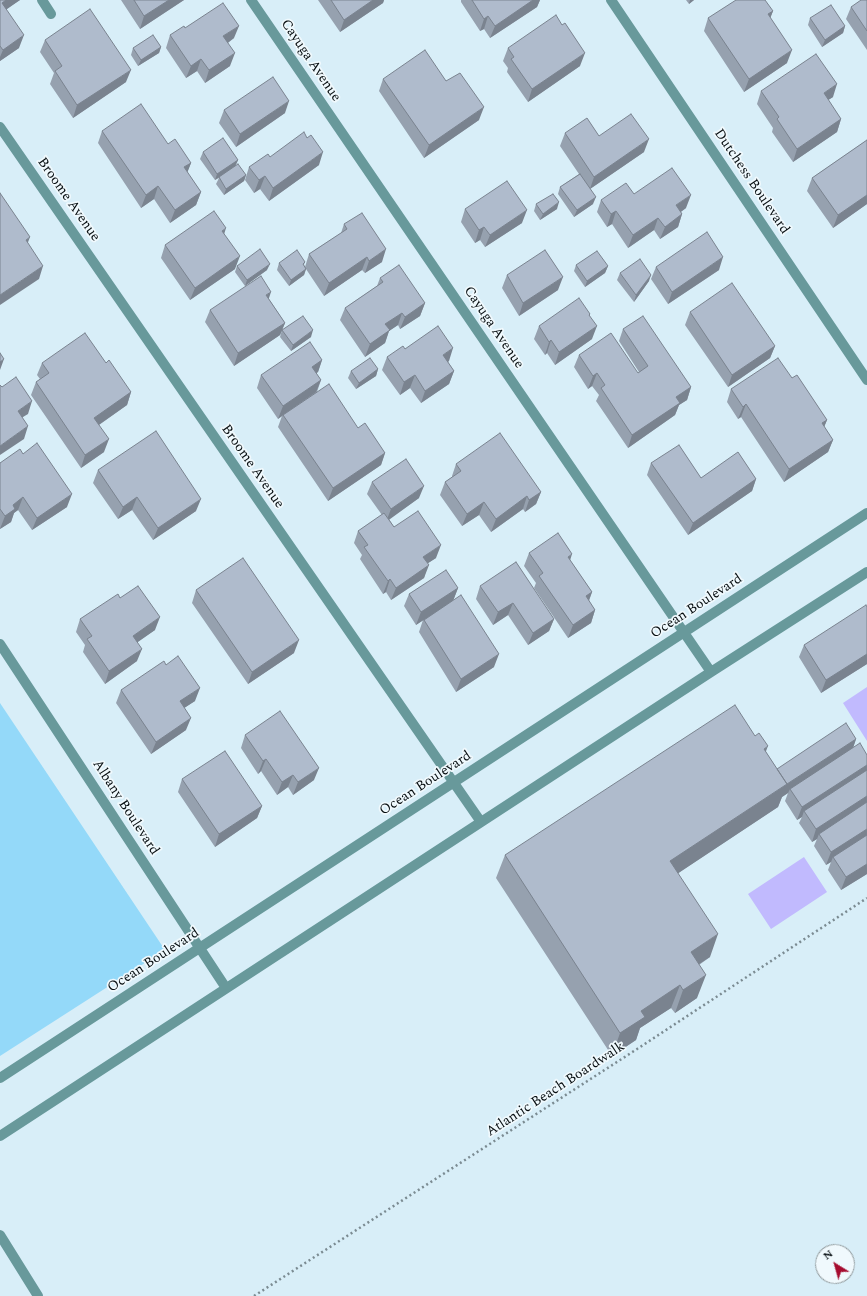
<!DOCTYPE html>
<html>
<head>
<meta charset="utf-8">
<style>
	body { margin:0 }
	#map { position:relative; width:867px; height:1296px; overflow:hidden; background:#d8eef8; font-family:Spectral,serif }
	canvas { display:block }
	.north { position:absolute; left:815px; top:1244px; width:40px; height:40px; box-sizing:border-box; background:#f0f9fd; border:1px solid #929b9e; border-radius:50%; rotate:323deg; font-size:11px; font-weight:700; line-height:16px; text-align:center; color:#060d10 }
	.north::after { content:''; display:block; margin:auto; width:14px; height:18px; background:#a60c30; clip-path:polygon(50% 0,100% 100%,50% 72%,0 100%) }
</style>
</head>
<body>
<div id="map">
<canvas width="867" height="1296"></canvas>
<div class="north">N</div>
</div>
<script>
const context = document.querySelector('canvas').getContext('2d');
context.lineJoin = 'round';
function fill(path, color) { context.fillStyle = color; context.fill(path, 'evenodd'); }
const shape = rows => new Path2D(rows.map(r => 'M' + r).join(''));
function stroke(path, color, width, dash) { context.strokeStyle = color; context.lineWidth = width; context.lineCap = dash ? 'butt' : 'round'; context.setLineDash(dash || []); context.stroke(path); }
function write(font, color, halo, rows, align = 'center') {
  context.font = font + ' Spectral,serif'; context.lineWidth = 3.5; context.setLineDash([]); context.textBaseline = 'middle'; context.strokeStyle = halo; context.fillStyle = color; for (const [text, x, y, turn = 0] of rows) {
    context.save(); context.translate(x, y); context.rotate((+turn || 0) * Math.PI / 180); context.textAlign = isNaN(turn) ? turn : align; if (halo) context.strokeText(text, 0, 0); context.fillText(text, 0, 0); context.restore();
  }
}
const green = shape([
	[0,703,165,950,0,1056]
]);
const water = shape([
	[867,687,867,741,843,703],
	[804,857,827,892,771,929,748,894]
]);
const path = shape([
	[254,1296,634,1051,867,898]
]);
const service = shape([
	[42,0,51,14],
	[0,1235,38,1296]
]);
const minor = shape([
	[251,0,711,672],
	[611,0,867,380],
	[0,127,481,822],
	[0,644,226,988],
	[0,1078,867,513],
	[0,1136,711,672,867,572]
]);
const wall = shape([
	[0,0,20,0,6,9,19,48,0,61],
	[121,0,184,0,140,29],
	[318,0,384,0,383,3,340,32],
	[461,0,540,0,537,7,490,38,484,29,480,31,461,2],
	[686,0,694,0,689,4],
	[867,0,867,50,846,19,851,7],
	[773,11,770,18,787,63,744,92,704,31,708,18],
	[810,18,845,26,843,33,822,47,808,25],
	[185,28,234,38,228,43,230,66,205,83,197,71,186,78,166,48,170,35],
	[45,40,126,82,73,118,50,84,54,73,40,52],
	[161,47,159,53,138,66,131,55,133,48],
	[508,48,580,66,528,102,507,72,508,68,503,61],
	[383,79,446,81,479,120,424,158,379,91],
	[761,91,833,97,828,100,841,119,837,132,793,162,772,132,773,128,757,104],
	[224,110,285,113,236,147,219,123],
	[102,131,168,144,191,163,187,172,201,192,196,205,170,223,154,199,141,208,98,143],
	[565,133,599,136,644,152,590,189,593,204,574,217,558,194,560,187,579,174,560,146],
	[867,140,867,204,833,228,807,191,812,178],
	[203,152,238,160,236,165,246,175,244,181,224,195,216,184,219,178,215,180,200,159],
	[270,157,319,165,269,201,260,189,254,193,245,180,249,167],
	[634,194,686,208,681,212,682,214,678,227,660,239,654,230,628,248,612,224,607,227,597,212,601,200],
	[536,204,557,209,540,220,534,211],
	[465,209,522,223,485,247,480,240,475,243,461,222],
	[344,224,382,262,365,273,362,270,324,296,306,269,304,275,289,286,277,270,279,263,305,262,304,265,305,267,309,254,341,233],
	[224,234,235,269,190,300,161,258,165,245],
	[576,265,608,266,605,273,585,287,574,271],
	[237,266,267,270,245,286,235,272],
	[656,267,719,270,668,304,651,279],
	[620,273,649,281,634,302,617,280],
	[507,275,558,290,519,316,502,288],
	[380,278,425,303,420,316,400,329,398,325,389,331,385,343,365,357,340,320,345,308,377,286],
	[269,299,285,323,280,335,234,366,205,322,210,310],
	[690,312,775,346,770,358,728,387,685,325],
	[590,314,590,316,592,339,555,365,547,353,545,355,534,339,539,326],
	[623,329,691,387,687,400,679,405,675,415,628,448,596,401,599,395,592,386,588,389,574,367,579,355,638,373,639,372,619,341],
	[282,330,311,337,291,351,280,337],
	[405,349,449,361,448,362,454,371,449,384,421,403,410,388,400,395,382,370,387,357],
	[322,360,318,372,316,373,321,380,317,392,358,428,385,453,381,465,328,501,278,427,282,416,278,419,257,388,261,375],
	[42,363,106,363,131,392,127,405,99,425,104,452,81,468,31,395,36,382,40,379,37,375],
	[378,369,376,376,356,389,348,378,351,371],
	[792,378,827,420,824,427,833,440,828,452,784,482,741,417,738,419,727,402,731,389],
	[23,454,67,507,32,530,18,510,14,513,11,522,0,529,0,463],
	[651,463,701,478,756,479,752,491,688,535,647,475],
	[456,464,541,492,536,504,525,512,523,509,491,532,479,515,462,526,440,495,445,482,452,477,452,476],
	[98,470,196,511,153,540,132,510,118,519,93,483],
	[372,482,419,498,389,519,394,527,436,558,428,563,424,578,391,600,386,592,383,594,360,559,362,555,354,543,358,531,382,515,367,494],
	[529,553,570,560,592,592,589,601,595,610,591,623,568,638,534,588,536,583,524,566],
	[480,586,554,619,549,631,528,645,508,615,493,625,476,599],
	[458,588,453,601,494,667,456,692,419,632,423,620,416,625,404,606,409,594],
	[196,590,294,653,248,684,192,603],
	[120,598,155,630,137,642,137,661,105,684,83,652,85,645,76,632,80,619],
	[867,607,867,664,821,693,799,657,804,645],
	[166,665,195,701,184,708,186,730,151,754,116,703,121,690],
	[245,735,314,780,293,795,288,787,277,795,261,771,258,774,241,748],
	[856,739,853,748,867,755,867,874,841,890,828,870,831,862,826,865,814,846,817,839,812,842,799,823,802,817,797,820,785,801,788,793,782,797,778,807,678,873,710,957,699,965,697,998,675,1013,671,1008,640,1028,636,1040,612,1056,496,878,505,855,766,752,777,769],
	[182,779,262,806,257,818,215,847,178,792]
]);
const shadedWall = shape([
	[6,0,20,0,0,14,2,3],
	[169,0,184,0,140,29,144,16],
	[373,0,384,0,383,3,340,32,344,20],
	[533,0,540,0,537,7,490,38,495,26],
	[690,0,694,0,689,4],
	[773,11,768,24,768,14],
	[488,16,484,29,480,31,484,19],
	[239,26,234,38,219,49,223,36],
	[845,26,843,33,822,47,825,40],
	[24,35,19,48,0,61,0,57,3,50],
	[161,47,159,53,138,66,141,60],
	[792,50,787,63,744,92,749,79],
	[235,53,230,66,205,83,209,70],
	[585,53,580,66,528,102,532,89],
	[201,59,197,71,186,78,191,66],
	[131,70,126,82,73,118,77,105],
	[837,84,833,97,819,106,824,93],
	[289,101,285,113,236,147,240,134],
	[484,107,479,120,424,158,429,145],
	[841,119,837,132,793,162,797,149],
	[649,139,644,152,590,189,594,177],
	[323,152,319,165,269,201,273,188],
	[238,160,235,166,215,180,217,174],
	[191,163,186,176,184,167],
	[246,175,244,181,224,195,226,189],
	[265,176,260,189,254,193,259,180],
	[158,186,154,199,141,208,146,195],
	[201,192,196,205,170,223,175,210],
	[691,195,686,208,672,218,676,205],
	[867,195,867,204,833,228,838,215],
	[596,197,593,204,574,217,577,210],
	[559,202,557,209,540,220,543,214],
	[527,210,522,223,485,247,490,235],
	[616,211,612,224,607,227,611,214],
	[682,214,678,227,660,239,665,227],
	[658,218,654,230,628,248,633,235],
	[484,227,480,240,475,243,479,230],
	[226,228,222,241,222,231],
	[30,237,25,250,26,240],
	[386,249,382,262,365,273,369,261],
	[240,256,235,269,190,300,195,288],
	[367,257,362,270,324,296,329,283],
	[723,257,719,270,668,304,672,292],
	[270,264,267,270,245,286,247,280],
	[43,266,39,279,0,305,0,295],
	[608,266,605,273,585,287,587,281],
	[306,269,304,275,289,286,291,280],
	[651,275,649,281,634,302,636,295],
	[563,277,558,290,519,316,523,303],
	[271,292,267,304,266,295],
	[425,303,420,316,400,329,405,317],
	[402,313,398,325,389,331,385,343,365,357,370,344,385,324],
	[285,323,280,335,234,366,238,353],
	[597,326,592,339,555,365,559,352],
	[313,330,311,337,291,351,293,345],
	[551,340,547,353,545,355,549,342],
	[775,346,770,358,728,387,732,375],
	[453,348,449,361,439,368,443,355],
	[4,359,0,370,0,362],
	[322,360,318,372,307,380,312,367],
	[378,369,376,376,356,389,359,383],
	[454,371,449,384,421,403,425,391],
	[597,373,592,386,588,389,593,376],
	[415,375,410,388,400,395,404,382],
	[321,380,316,392,283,415,282,416,278,419,283,406],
	[691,387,687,400,679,405,675,415,628,448,632,435,676,397],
	[131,392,127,405,90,431,94,418],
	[32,401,28,414,13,423,18,411],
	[746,404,741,417,738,419,743,407],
	[827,420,822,432,822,423],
	[28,426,24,439,0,455,0,446],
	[109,439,104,452,81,468,85,455],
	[833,440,828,452,784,482,789,469],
	[385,453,381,465,328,501,333,488],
	[756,479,752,491,688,535,693,523],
	[424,486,419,498,386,522,391,509],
	[541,492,536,504,525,512,529,500],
	[72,494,67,507,32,530,37,518],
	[527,496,523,509,491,532,496,519],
	[23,497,18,510,14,513,11,522,0,529,5,516,13,505],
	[137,497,132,510,118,519,123,507],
	[201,499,196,511,153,540,158,528],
	[484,502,479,515,462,526,467,514],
	[441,545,436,558,419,569,423,557],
	[572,554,568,567,568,557],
	[429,565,424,578,391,600,396,588],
	[390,579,386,592,383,594,388,581],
	[458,588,453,601,416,625,421,612],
	[592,592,587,605,586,596],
	[513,603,508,615,493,625,498,612],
	[595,610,591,623,568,638,573,625],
	[160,617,155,630,128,649,133,636],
	[554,619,549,631,528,645,533,633],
	[299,640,294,653,248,684,252,672],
	[142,649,137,661,105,684,109,671],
	[499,654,494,667,456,692,461,679],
	[867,654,867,664,821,693,826,680],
	[200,688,195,701,175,714,180,701],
	[191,718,186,730,151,754,156,742],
	[856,739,852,751,790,789,788,793,782,797,778,807,662,884,670,861],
	[768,746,759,769,764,749],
	[266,759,261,771,258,774,263,761],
	[867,765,867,774,804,811,802,817,797,820,802,807],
	[319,768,314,780,293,795,298,782],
	[293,775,288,787,277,795,282,782],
	[867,796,867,806,819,834,817,839,812,842,816,829],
	[262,806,257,818,215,847,219,834],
	[867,829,867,838,833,857,831,862,826,865,831,852],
	[867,864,867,874,841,890,846,877],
	[718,934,710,957,682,975,691,952],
	[706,975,697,998,675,1013,683,990],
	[680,985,671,1008,640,1028,636,1040,612,1056,620,1033,641,1011]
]);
const building = shape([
	[0,0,6,0,2,3,24,35,3,50,0,46,0,0],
	[134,0,169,0,144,16,134,0],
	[331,0,373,0,344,20,331,0],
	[472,0,533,0,495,26,488,16,484,19,472,0],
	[736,0,765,0,773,11,768,14,792,50,749,79,708,18,736,0],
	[861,0,867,0,867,31,851,7,861,0],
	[223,3,239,26,223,36,235,53,209,70,201,59,191,66,170,35,184,26,185,28,223,3],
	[831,5,845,26,825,40,810,18,831,5],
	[90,9,131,70,77,105,55,71,62,66,45,40,90,9],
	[556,15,562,25,565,23,585,53,532,89,511,59,514,57,508,48,556,15],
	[153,35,161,47,141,60,133,48,153,35],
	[425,50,446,81,460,73,484,107,429,145,383,79,425,50],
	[816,54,837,84,824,93,841,119,797,149,777,119,779,117,761,91,816,54],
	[273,77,289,101,240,134,224,110,273,77],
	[141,104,168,144,175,139,191,163,184,167,201,192,175,210,158,186,146,195,102,131,141,104],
	[631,114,649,139,594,177,565,133,587,118,599,136,631,114],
	[304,132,307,138,311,135,323,152,273,188,265,176,259,180,249,167,268,154,270,157,304,132],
	[223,138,238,160,217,174,203,152,223,138],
	[867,140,867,195,838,215,812,178,867,140],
	[238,164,246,175,226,189,219,177,238,164],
	[672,168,691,195,676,205,682,214,665,227,658,218,633,235,616,211,611,214,601,200,626,183,634,194,672,168],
	[580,174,596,197,577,210,560,187,580,174],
	[507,181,527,210,490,235,484,227,479,230,465,209,507,181],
	[0,193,30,237,26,240,43,266,0,295,0,193],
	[553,194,559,202,543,214,536,204,553,194],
	[214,211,226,228,222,231,240,256,195,288,165,245,214,211],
	[362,213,386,249,369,261,367,257,329,283,309,254,347,229,344,224,362,213],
	[707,232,723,257,672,292,656,267,707,232],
	[260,249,270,264,247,280,237,266,260,249],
	[297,250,305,262,303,264,306,269,291,280,279,263,297,250],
	[545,250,563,277,523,303,507,275,545,250],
	[597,251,608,266,587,281,576,265,597,251],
	[640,259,651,275,636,295,620,273,640,259],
	[399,265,425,303,405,317,402,313,385,324,390,330,370,344,345,308,383,282,380,278,399,265],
	[261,276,271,292,266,295,285,323,238,353,210,310,261,276],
	[732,283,775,346,732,375,690,312,732,283],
	[579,298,590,314,589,315,597,326,559,352,551,340,549,342,539,326,579,298],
	[303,316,313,330,293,345,282,330,303,316],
	[643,316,691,387,676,397,680,403,632,435,601,388,605,385,597,373,593,376,579,355,611,333,638,373,648,366,623,329,643,316],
	[438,326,453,348,443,355,454,371,425,391,415,375,404,382,387,357,403,346,405,349,438,326],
	[85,333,106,363,109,360,131,392,94,418,109,439,85,455,36,382,49,373,42,363,85,333],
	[310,342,322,360,312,367,321,380,283,406,261,375,310,342],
	[0,353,4,359,0,362,0,353],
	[370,358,378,369,359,383,351,371,370,358],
	[778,358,792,378,797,375,827,420,822,423,833,440,789,469,746,404,743,407,731,389,778,358],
	[16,377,32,401,18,411,28,426,0,446,0,385,2,387,16,377],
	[329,384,358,428,365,423,385,453,333,488,283,415,329,384],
	[156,431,201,499,158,528,137,497,123,507,98,470,156,431],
	[500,433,541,492,529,500,527,496,496,519,484,502,467,514,445,482,461,471,456,464,500,433],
	[37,443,72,494,37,518,23,497,13,505,15,509,5,516,0,509,0,463,20,449,23,454,37,443],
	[679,445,701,478,738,452,756,479,693,523,651,463,679,445],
	[406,459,424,486,391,509,372,482,406,459],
	[418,511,441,545,423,557,429,565,396,588,390,579,388,581,364,547,368,545,358,531,384,513,394,527,418,511],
	[558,533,572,554,568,557,592,592,586,596,595,610,573,625,539,576,543,573,529,553,558,533],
	[243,558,299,640,252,672,196,590,243,558],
	[516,562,554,619,533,633,513,603,498,612,480,586,516,562],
	[446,570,458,588,421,612,409,594,446,570],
	[138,586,160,617,133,636,142,649,109,671,87,639,92,636,80,619,118,594,120,598,138,586],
	[461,595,499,654,461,679,424,620,461,595],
	[866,605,867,607,867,654,826,680,804,645,866,605],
	[178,656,200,688,180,701,191,718,156,742,121,690,164,661,166,665,178,656],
	[735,705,755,736,759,733,768,746,764,749,787,784,670,861,718,934,691,952,706,975,683,990,680,985,641,1011,645,1017,620,1033,505,855,735,705],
	[280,711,319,768,298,782,293,775,282,782,266,759,263,761,245,735,280,711],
	[846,723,856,739,787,784,777,769,846,723],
	[860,743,867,755,867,765,802,807,790,789,860,743],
	[225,751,262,806,219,834,182,779,225,751],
	[867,770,867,796,816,829,804,811,867,770],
	[867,802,867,829,831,852,819,834,867,802],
	[867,835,867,864,846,877,833,857,867,835]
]);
const streetNames = [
	["Cayuga Avenue",310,61,56],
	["Dutchess Boulevard",751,182,56],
	["Broome Avenue",68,200,55],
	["Cayuga Avenue",493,328,56],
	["Broome Avenue",252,467,55],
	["Ocean Boulevard",697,607,-33],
	["Ocean Boulevard",426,784,-33],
	["Albany Boulevard",125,808,57],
	["Ocean Boulevard",154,961,-33],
	["Atlantic Beach Boardwalk",556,1090,-33]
];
fill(green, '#94d9f9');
fill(water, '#c1bafe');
stroke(path, '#7b8b92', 2.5, [2, 3]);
stroke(service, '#68999b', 10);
stroke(minor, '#68999b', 10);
fill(wall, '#96a1af');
fill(shadedWall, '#7a838f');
fill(building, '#afbbcc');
stroke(building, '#7a838f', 1);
write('14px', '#060d10', '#f0f9fd', streetNames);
</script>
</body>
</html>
